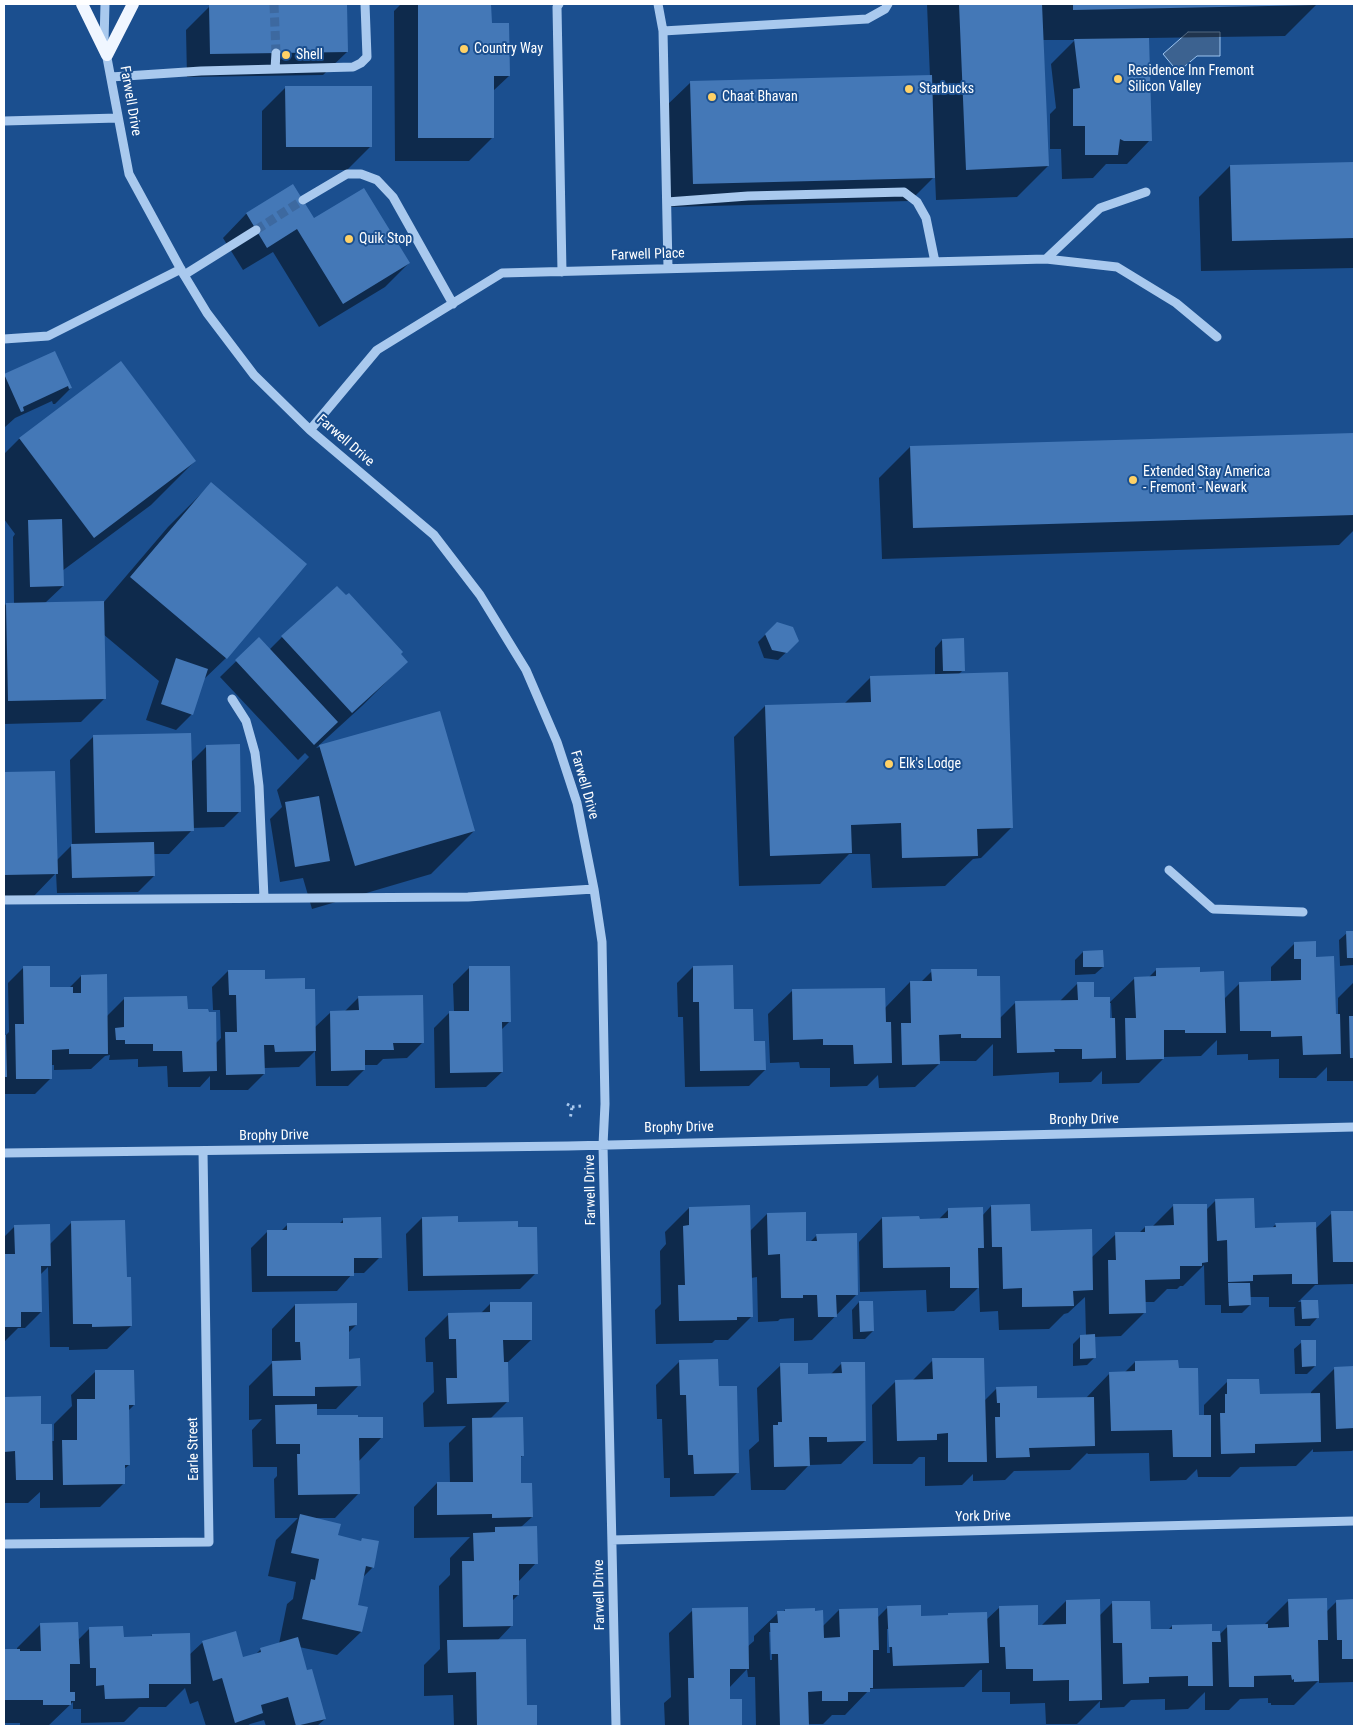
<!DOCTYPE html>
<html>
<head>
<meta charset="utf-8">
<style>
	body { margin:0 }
	#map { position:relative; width:1358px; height:1730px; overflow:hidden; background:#1b4f8f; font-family:"Roboto Condensed",sans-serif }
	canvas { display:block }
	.frame { position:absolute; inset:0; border:5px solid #fff; pointer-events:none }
</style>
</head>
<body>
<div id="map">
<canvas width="1358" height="1730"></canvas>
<div class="frame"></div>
</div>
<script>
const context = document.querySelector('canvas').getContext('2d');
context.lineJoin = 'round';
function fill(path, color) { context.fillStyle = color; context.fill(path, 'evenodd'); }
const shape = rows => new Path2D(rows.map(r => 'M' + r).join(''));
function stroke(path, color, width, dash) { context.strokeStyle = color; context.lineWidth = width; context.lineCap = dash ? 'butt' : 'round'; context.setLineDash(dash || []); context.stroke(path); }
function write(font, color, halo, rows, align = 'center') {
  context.font = font + ' "Roboto Condensed",sans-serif'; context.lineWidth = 4; context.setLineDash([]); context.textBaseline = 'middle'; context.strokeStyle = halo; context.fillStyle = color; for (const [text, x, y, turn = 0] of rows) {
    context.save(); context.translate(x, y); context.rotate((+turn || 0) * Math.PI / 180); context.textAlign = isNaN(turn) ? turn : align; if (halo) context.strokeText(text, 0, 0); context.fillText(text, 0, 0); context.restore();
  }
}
const water = shape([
	[1188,32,1220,32,1220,56,1197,56,1178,72,1163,54,1188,32]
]);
const shadow = shape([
	[346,4,347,52,323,75,187,77,186,30,210,6],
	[401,4,490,4,490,24,509,76,493,91,493,137,469,161,395,161,394,11],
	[927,4,1316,4,1316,5,1285,36,1148,38,1150,140,1127,164,1106,164,1093,178,1062,179,1061,149,1050,149,1050,114,1056,108,1051,64,1075,40,1043,40,1048,166,1017,197,936,200,935,176,910,201,669,207,666,106,690,83,930,77],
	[286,87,371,146,347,170,262,170,262,111],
	[1354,163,1354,268,1201,271,1199,197,1230,166],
	[293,186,314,220,409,263,385,287,319,327,273,252,243,270,223,238,246,214],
	[55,352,71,388,55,404,53,404,52,401,15,418,5,427,4,425,4,376],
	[120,363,195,461,151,505,62,571,63,586,45,603,104,602,168,527,211,484,226,658,202,681,191,715,176,730,146,720,159,681,103,634,105,698,81,722,4,724,4,607,6,604,14,604,13,537,15,534,4,519,4,454,19,439],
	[1354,434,1354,530,1339,545,882,559,879,478,910,447],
	[777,623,798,641,778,660,764,658,758,642],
	[282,637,399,654,406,662,363,705,316,748,439,712,474,831,431,874,312,909,303,878,280,882,270,819,282,807,277,790,309,757,305,753,298,760,220,677,259,639,269,650],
	[942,640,963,670,958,675,1012,827,981,858,973,859,945,886,872,888,870,854,849,854,820,884,739,886,734,737,765,706,844,704,870,678,935,676,935,648],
	[94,736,191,762,207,746,240,811,224,827,192,828,192,830,169,854,153,854,154,876,138,892,57,893,56,873,33,897,4,898,4,774,54,773,56,861,72,845,70,760],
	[1354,932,1354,965,1340,966,1339,940,1347,933],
	[1295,943,1315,958,1334,1015,1338,1015,1338,998,1354,982,1354,1081,1327,1081,1327,1067,1316,1078,1279,1078,1279,1059,1248,1060,1248,1054,1217,1055,1217,1040,1201,1056,1163,1057,1163,1059,1139,1083,1102,1084,1102,1071,1091,1082,1059,1083,1059,1072,993,1076,993,1044,976,1061,939,1061,939,1064,915,1087,879,1088,878,1075,867,1086,830,1087,830,1068,800,1068,799,1062,770,1063,768,1014,792,991,885,1008,910,982,921,982,932,971,976,977,999,1019,1016,1002,1059,1002,1078,983,1093,999,1109,1019,1112,1019,1111,1003,1109,1003,1135,978,1149,977,1157,969,1198,973,1224,999,1240,983,1271,982,1271,967],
	[1083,952,1103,967,1095,974,1075,975,1075,960],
	[24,967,49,988,69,988,81,976,107,1016,124,999,186,1010,215,1044,221,1038,220,1010,213,1010,212,987,228,971,304,990,314,1028,331,1012,344,1012,359,997,423,1042,407,1058,383,1059,377,1065,364,1065,364,1070,348,1086,316,1086,315,1051,299,1067,264,1068,264,1074,248,1090,210,1090,210,1076,200,1087,168,1087,167,1066,138,1067,138,1059,109,1060,110,1055,105,1056,91,1069,54,1070,54,1065,51,1065,51,1078,35,1094,4,1094,4,1037,9,1032,8,983],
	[693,967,733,1011,753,1042,765,1070,749,1086,685,1087,683,1017,678,1017,677,983],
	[469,968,510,1021,501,1030,502,1072,486,1087,435,1088,434,1028,450,1012,454,1012,453,984],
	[1216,1200,1254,1229,1272,1228,1276,1224,1315,1229,1332,1213,1354,1212,1354,1284,1315,1285,1298,1302,1317,1301,1317,1318,1310,1326,1295,1326,1294,1309,1296,1307,1269,1307,1269,1297,1249,1297,1250,1305,1242,1313,1221,1313,1221,1305,1205,1305,1204,1265,1183,1286,1180,1286,1177,1289,1167,1289,1154,1302,1144,1302,1144,1313,1121,1336,1094,1337,1094,1358,1087,1365,1073,1366,1073,1344,1081,1336,1086,1336,1085,1297,1068,1313,1064,1314,1049,1329,999,1330,998,1311,980,1312,979,1287,954,1311,927,1312,926,1290,860,1292,859,1242,882,1218,938,1220,949,1209,982,1216,991,1206,1030,1232,1091,1258,1116,1234,1139,1233,1145,1227,1152,1227,1174,1205,1206,1210],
	[689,1208,749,1232,767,1214,805,1243,810,1242,817,1235,857,1294,812,1340,794,1341,794,1318,780,1319,778,1321,758,1322,757,1277,751,1278,752,1316,728,1340,715,1340,712,1343,656,1344,655,1310,661,1304,660,1251,666,1244,665,1232],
	[422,1218,457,1224,536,1273,520,1289,408,1291,406,1234],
	[344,1219,380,1257,364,1273,353,1273,337,1291,252,1292,251,1248,267,1232,281,1231,288,1224,339,1224],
	[72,1222,125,1278,131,1326,107,1349,69,1350,69,1347,50,1347,48,1267,40,1275,41,1312,25,1328,18,1328,4,1342,4,1237,15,1226,49,1245],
	[859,1302,873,1331,865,1339,853,1339,852,1310],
	[490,1304,531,1340,507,1363,507,1402,490,1419,523,1455,519,1459,520,1485,532,1517,521,1527,536,1563,518,1582,518,1595,512,1601,512,1625,497,1641,526,1706,535,1706,536,1726,454,1726,453,1695,424,1696,424,1665,440,1649,439,1586,450,1575,450,1558,470,1537,414,1538,414,1507,437,1483,450,1483,449,1443,466,1426,424,1427,423,1403,434,1392,433,1362,426,1362,425,1338,449,1314,481,1313],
	[295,1305,356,1325,348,1333,348,1360,359,1385,336,1409,315,1409,315,1416,357,1419,382,1437,358,1462,358,1494,335,1518,314,1518,336,1536,360,1542,363,1539,373,1567,363,1577,356,1606,361,1632,337,1655,299,1647,307,1672,325,1719,317,1726,266,1726,264,1720,250,1724,247,1726,206,1726,198,1701,190,1704,185,1688,166,1707,139,1707,124,1722,81,1723,81,1709,73,1709,73,1702,48,1726,20,1726,20,1723,4,1723,4,1650,17,1650,17,1648,41,1624,78,1640,90,1628,122,1638,150,1638,152,1635,189,1655,203,1642,242,1659,255,1655,261,1649,279,1644,287,1604,293,1599,296,1582,268,1576,276,1540,298,1518,275,1518,274,1479,277,1476,277,1467,253,1467,252,1430,262,1419,249,1420,249,1386,272,1363,272,1329],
	[1302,1342,1315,1366,1307,1374,1295,1374,1294,1349],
	[933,1360,984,1401,997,1388,1036,1399,1086,1398,1110,1373,1125,1372,1135,1362,1177,1369,1198,1417,1204,1417,1204,1405,1228,1381,1259,1395,1311,1394,1311,1392,1335,1368,1354,1368,1354,1449,1352,1451,1313,1452,1313,1449,1296,1466,1240,1467,1230,1477,1198,1477,1197,1469,1186,1480,1150,1481,1149,1453,1088,1454,1087,1453,1070,1470,1014,1471,1005,1480,973,1481,973,1474,962,1485,925,1486,925,1457,919,1457,912,1464,873,1464,872,1405,896,1381,912,1381],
	[680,1361,718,1387,738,1472,714,1496,670,1497,670,1478,664,1478,662,1419,657,1419,656,1385],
	[842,1363,865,1441,841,1464,809,1465,785,1490,751,1490,749,1450,759,1441,757,1388,781,1365,807,1375,830,1375],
	[95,1372,134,1405,128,1411,129,1465,123,1470,124,1483,100,1507,40,1508,40,1492,28,1503,4,1503,4,1398,40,1397,40,1425,52,1441,54,1441,54,1424,72,1406,71,1395],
	[1289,1600,1326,1612,1337,1601,1354,1601,1354,1682,1319,1683,1319,1680,1294,1705,1271,1705,1271,1703,1268,1703,1268,1698,1240,1699,1229,1710,1205,1710,1205,1692,1188,1709,1165,1710,1165,1699,1131,1700,1124,1707,1100,1708,1100,1701,1077,1724,1046,1724,1045,1703,1010,1704,1010,1692,982,1692,982,1670,980,1670,964,1687,870,1689,845,1715,832,1715,823,1724,807,1724,807,1726,756,1726,755,1677,748,1677,747,1669,729,1688,729,1700,741,1700,741,1726,665,1726,664,1703,671,1697,669,1633,693,1610,747,1647,754,1641,754,1636,778,1613,783,1612,785,1610,823,1626,839,1610,877,1618,888,1607,920,1617,946,1617,949,1614,986,1620,1000,1607,1037,1626,1042,1625,1066,1601,1099,1616,1112,1603,1150,1630,1168,1630,1172,1626,1219,1635,1228,1626,1265,1626,1265,1624],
	[887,1629,889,1629,890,1653,887,1653],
	[769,1632,772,1632,772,1660,770,1660]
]);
const building = shape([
	[239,4,347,4,348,52,210,54,209,5],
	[418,4,491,4,492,23,509,23,510,76,494,76,494,138,418,138],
	[959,4,1042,4,1049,166,966,170],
	[1073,4,1317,4,1317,5,1073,10],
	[1149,38,1152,141,1124,141,1120,139,1118,155,1085,155,1085,126,1073,126,1073,89,1080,88,1074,39],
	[932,75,935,178,693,184,690,81],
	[285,86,372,86,372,147,286,147],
	[1354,162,1354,238,1232,241,1230,165],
	[293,184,314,218,364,188,410,263,343,304,297,229,267,248,246,213],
	[55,351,72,388,69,389,68,386,23,407,24,411,21,412,4,374],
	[121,361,196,461,94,538,19,438],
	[1354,433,1354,515,913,528,910,446],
	[211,482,307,564,227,659,130,577],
	[62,519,64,586,30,587,28,520],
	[337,586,346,595,349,593,403,652,401,654,408,662,352,713,281,636],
	[104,601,106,699,8,701,6,603],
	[777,622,793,627,799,641,787,653,772,650,765,634],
	[259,637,338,722,314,745,235,660],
	[964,638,965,671,943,671,942,639],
	[176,658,208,669,193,715,161,704],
	[1008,672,1013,828,977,829,978,856,902,858,901,823,851,825,852,853,770,856,765,705,871,702,870,676],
	[440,711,475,831,355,866,319,745],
	[191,733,194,831,95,833,93,735],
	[240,744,241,812,207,812,206,745],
	[55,771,58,874,4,875,4,772],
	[319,796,330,861,295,867,285,802],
	[154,842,155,876,72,878,71,844],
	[1346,931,1354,931,1354,958,1347,958],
	[1316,941,1316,957,1334,956,1336,1014,1340,1014,1341,1054,1303,1055,1302,1036,1271,1037,1271,1031,1240,1031,1239,982,1301,980,1301,959,1294,959,1294,942],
	[1103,950,1104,967,1083,967,1083,951],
	[733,965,734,1009,753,1009,754,1041,765,1041,766,1070,700,1071,699,1002,693,1002,693,966],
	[23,966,50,966,50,987,73,987,73,993,81,993,81,975,107,974,108,1054,69,1054,69,1049,52,1050,52,1079,16,1079,15,1024,24,1024],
	[469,966,510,966,511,1022,502,1022,503,1072,450,1073,449,1011,469,1011],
	[1200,967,1200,972,1224,971,1226,1033,1185,1033,1185,1030,1164,1030,1164,1059,1126,1060,1125,1018,1136,1018,1134,977,1156,976,1156,968],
	[931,969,977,969,977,976,1000,976,1001,1038,961,1038,961,1034,939,1035,940,1064,902,1065,901,1023,911,1023,910,981,932,981],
	[228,970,265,970,265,979,305,978,305,989,315,989,316,1051,275,1052,274,1045,264,1045,265,1074,226,1075,225,1032,237,1032,236,995,229,995],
	[1077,982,1094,982,1094,997,1110,997,1110,1018,1115,1018,1116,1058,1082,1059,1082,1049,1054,1049,1055,1052,1017,1053,1015,1001,1078,1000],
	[885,988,886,1022,891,1022,892,1063,854,1064,853,1045,823,1045,823,1039,793,1040,792,989],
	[423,995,424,1043,393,1043,394,1050,365,1050,365,1070,331,1071,330,1011,359,1010,358,996],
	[187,996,188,1009,208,1009,209,1012,216,1012,217,1071,183,1072,182,1051,153,1051,153,1044,125,1044,125,1040,116,1040,115,1028,124,1027,124,997],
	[1349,1016,1354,1016,1354,1058,1350,1058],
	[4,1035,6,1035,7,1077,4,1077],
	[1254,1198,1255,1228,1276,1227,1275,1223,1316,1222,1318,1284,1292,1284,1292,1274,1253,1275,1253,1281,1228,1282,1227,1240,1217,1241,1215,1199],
	[1030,1204,1031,1231,1092,1229,1093,1290,1073,1291,1074,1306,1022,1307,1022,1288,1003,1289,1002,1247,992,1247,991,1205],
	[1173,1204,1207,1204,1208,1262,1202,1263,1202,1266,1180,1266,1180,1279,1145,1280,1146,1313,1109,1314,1108,1260,1116,1260,1115,1232,1145,1232,1145,1226,1174,1225],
	[750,1205,753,1317,737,1317,737,1320,679,1321,678,1285,685,1285,683,1226,689,1225,689,1207],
	[983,1207,984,1248,978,1248,979,1288,950,1288,950,1267,883,1268,882,1217,919,1216,920,1219,948,1218,948,1208],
	[1331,1211,1354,1211,1354,1262,1333,1262],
	[806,1212,806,1241,817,1241,816,1234,857,1233,858,1295,836,1295,837,1317,818,1317,817,1295,803,1295,803,1298,781,1298,780,1254,768,1255,767,1213],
	[458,1216,458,1222,518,1221,518,1227,537,1227,538,1274,423,1276,422,1217],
	[381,1217,382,1258,354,1258,354,1276,267,1276,267,1230,287,1230,287,1223,343,1223,343,1218],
	[125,1220,127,1277,131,1277,132,1326,92,1327,92,1324,73,1324,71,1221],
	[50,1224,51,1266,41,1266,42,1312,21,1312,21,1327,4,1327,4,1254,15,1254,14,1225],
	[1228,1283,1250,1283,1251,1305,1229,1306],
	[1301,1300,1318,1300,1319,1318,1302,1319],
	[859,1301,873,1301,874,1331,860,1332],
	[490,1302,532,1302,532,1340,503,1340,504,1362,508,1362,509,1402,447,1404,446,1378,457,1378,456,1339,449,1339,448,1313,490,1312],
	[357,1303,357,1325,349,1326,349,1359,360,1358,361,1386,315,1387,315,1396,273,1396,272,1361,301,1360,300,1342,295,1342,295,1304],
	[1095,1334,1096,1358,1080,1359,1080,1335],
	[1301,1340,1316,1340,1316,1366,1302,1367],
	[932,1358,984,1358,987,1462,948,1462,948,1433,937,1434,937,1440,897,1441,895,1380,933,1379],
	[718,1359,719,1386,737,1386,739,1473,694,1474,693,1455,688,1455,686,1395,680,1395,679,1360],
	[1178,1360,1179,1368,1198,1368,1199,1415,1211,1415,1211,1457,1173,1457,1172,1430,1111,1431,1109,1372,1135,1371,1135,1361],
	[841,1362,865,1362,866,1441,827,1442,827,1437,809,1437,810,1466,774,1467,773,1425,778,1425,778,1422,782,1422,780,1363,808,1363,808,1374,842,1373],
	[1354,1366,1354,1428,1336,1429,1334,1367],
	[95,1370,134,1370,135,1405,129,1405,130,1465,125,1465,125,1484,63,1485,62,1440,77,1440,77,1399,95,1399],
	[1227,1379,1259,1379,1260,1394,1320,1393,1321,1442,1255,1444,1255,1453,1221,1454,1220,1413,1225,1413,1225,1394,1227,1394],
	[1037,1386,1037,1398,1094,1397,1095,1446,1029,1448,1030,1457,996,1458,995,1417,1000,1417,1000,1403,997,1403,996,1387],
	[41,1396,41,1424,52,1424,53,1480,16,1480,15,1451,4,1452,4,1397],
	[317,1404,317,1415,358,1415,358,1417,383,1417,383,1438,359,1438,360,1494,298,1495,297,1454,300,1454,300,1444,276,1444,275,1405],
	[523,1417,524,1456,521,1456,521,1483,532,1483,533,1517,492,1518,492,1514,437,1515,437,1482,473,1482,472,1418],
	[300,1514,341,1524,338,1535,361,1541,362,1538,379,1541,374,1568,366,1566,358,1605,368,1607,362,1632,302,1619,311,1579,315,1580,319,1559,291,1553],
	[537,1526,538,1564,519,1564,519,1595,513,1595,513,1626,463,1627,462,1561,474,1561,473,1533,495,1532,495,1527],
	[1327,1598,1328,1640,1318,1640,1319,1681,1294,1682,1294,1679,1292,1680,1291,1675,1254,1676,1254,1687,1229,1687,1227,1625,1268,1624,1268,1628,1289,1627,1288,1599],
	[1100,1599,1102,1700,1069,1701,1069,1680,1033,1681,1033,1669,1006,1669,1005,1647,1000,1647,999,1606,1038,1605,1038,1625,1066,1624,1066,1600],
	[1354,1599,1354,1659,1342,1659,1342,1640,1337,1640,1336,1600],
	[1112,1601,1150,1601,1151,1629,1172,1629,1172,1625,1212,1624,1212,1631,1220,1631,1221,1642,1212,1642,1213,1686,1188,1686,1188,1676,1149,1677,1149,1683,1123,1684,1122,1643,1113,1643],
	[921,1605,921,1616,948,1615,948,1613,987,1612,989,1663,893,1666,892,1647,889,1647,887,1606],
	[748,1607,749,1669,730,1669,730,1699,742,1699,742,1726,689,1726,688,1678,694,1678,692,1608],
	[815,1608,815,1611,823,1610,824,1638,840,1637,839,1609,878,1608,879,1650,873,1650,873,1688,870,1688,870,1692,848,1692,848,1701,822,1701,822,1691,808,1692,809,1726,780,1726,778,1654,771,1654,770,1623,778,1623,777,1611,785,1611,785,1609],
	[78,1622,80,1664,70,1664,70,1692,75,1692,75,1701,71,1701,71,1705,43,1705,43,1700,4,1700,4,1649,20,1649,20,1651,41,1651,40,1623],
	[123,1626,124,1637,152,1636,152,1634,190,1633,191,1684,149,1684,149,1698,105,1699,104,1685,96,1686,96,1668,90,1668,89,1627],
	[236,1631,243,1657,261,1652,260,1648,298,1637,307,1670,312,1669,326,1719,296,1726,288,1697,261,1705,263,1713,235,1723,222,1678,213,1681,202,1641],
	[526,1639,527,1705,537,1705,537,1726,477,1726,476,1672,448,1673,447,1640]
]);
const minorTunnel = shape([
	[274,4,276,53],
	[256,230,303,200]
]);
const path = shape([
	[567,1104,572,1107,570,1120],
	[572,1107,582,1106]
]);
const minor = shape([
	[105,4,104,42,129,174,184,275,207,313,254,375,310,430,434,535,480,595,526,670,557,742,577,803,594,889,602,942,605,1104,603,1145,616,1726],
	[559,4,557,7,562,272],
	[658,4,663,31,668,268],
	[663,31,867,19,885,9,888,4],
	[275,69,276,53],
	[111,77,201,71,353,67,361,63,367,57,365,4],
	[4,121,118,118],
	[303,200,347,174,361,174,377,180,393,197,453,304],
	[667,202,748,196,904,192,917,202,926,218,935,262],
	[1046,259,1100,208,1146,192],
	[184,275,256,230],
	[4,339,48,336,181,269],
	[310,430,377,350,502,273,1046,259,1117,267,1176,303,1217,337],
	[232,699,246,721,255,753,259,786,264,898],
	[1169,870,1213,909,1303,912],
	[4,900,468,897,594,889],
	[4,1153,568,1146,1354,1127],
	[612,1540,1354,1521],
	[4,1544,209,1542,203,1151]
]);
const major = shape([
	[82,4,107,55],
	[107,55,133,4]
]);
const markers = [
	[464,49,5,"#ffd166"],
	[286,55,5,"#ffd166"],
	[1118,79,5,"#ffd166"],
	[909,89,5,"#ffd166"],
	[712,97,5,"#ffd166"],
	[349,239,5,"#ffd166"],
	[1133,480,5,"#ffd166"],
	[889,764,5,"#ffd166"]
];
const poiNames = [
	["Country Way",474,49],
	["Shell",296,55],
	["Residence Inn Fremont",1128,71],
	["Silicon Valley",1128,87],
	["Starbucks",919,89],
	["Chaat Bhavan",722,97],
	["Quik Stop",359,239],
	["Extended Stay America",1143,472],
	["- Fremont - Newark",1143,488],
	["Elk's Lodge",899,764]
];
const streetNames = [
	["Farwell Drive",130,101,80],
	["Farwell Place",648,255,-2],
	["Farwell Drive",345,441,41],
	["Farwell Drive",584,785,74],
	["Brophy Drive",1084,1120,-1],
	["Brophy Drive",679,1128,-1],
	["Brophy Drive",274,1136,-1],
	["Farwell Drive",591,1190,-91],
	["Earle Street",194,1449,-91],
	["York Drive",983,1517,-1],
	["Farwell Drive",600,1595,-91]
];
fill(water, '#3c6290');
stroke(water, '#9cc4f0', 1);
fill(shadow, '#0007');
fill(building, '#4478b7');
stroke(minorTunnel, '#3d69a0', 9, [9, 4.5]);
stroke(path, '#a9c9ee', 3, [2.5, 4]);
stroke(minor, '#a9c9ee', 9);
stroke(major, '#f0f6ff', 12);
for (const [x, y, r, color] of markers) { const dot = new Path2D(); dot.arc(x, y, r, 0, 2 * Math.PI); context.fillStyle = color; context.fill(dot); stroke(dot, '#1b4f8f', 2); }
write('14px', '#fff', '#1b4f8f', poiNames, 'left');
write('14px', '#fff', '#1b4f8f', streetNames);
</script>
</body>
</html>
